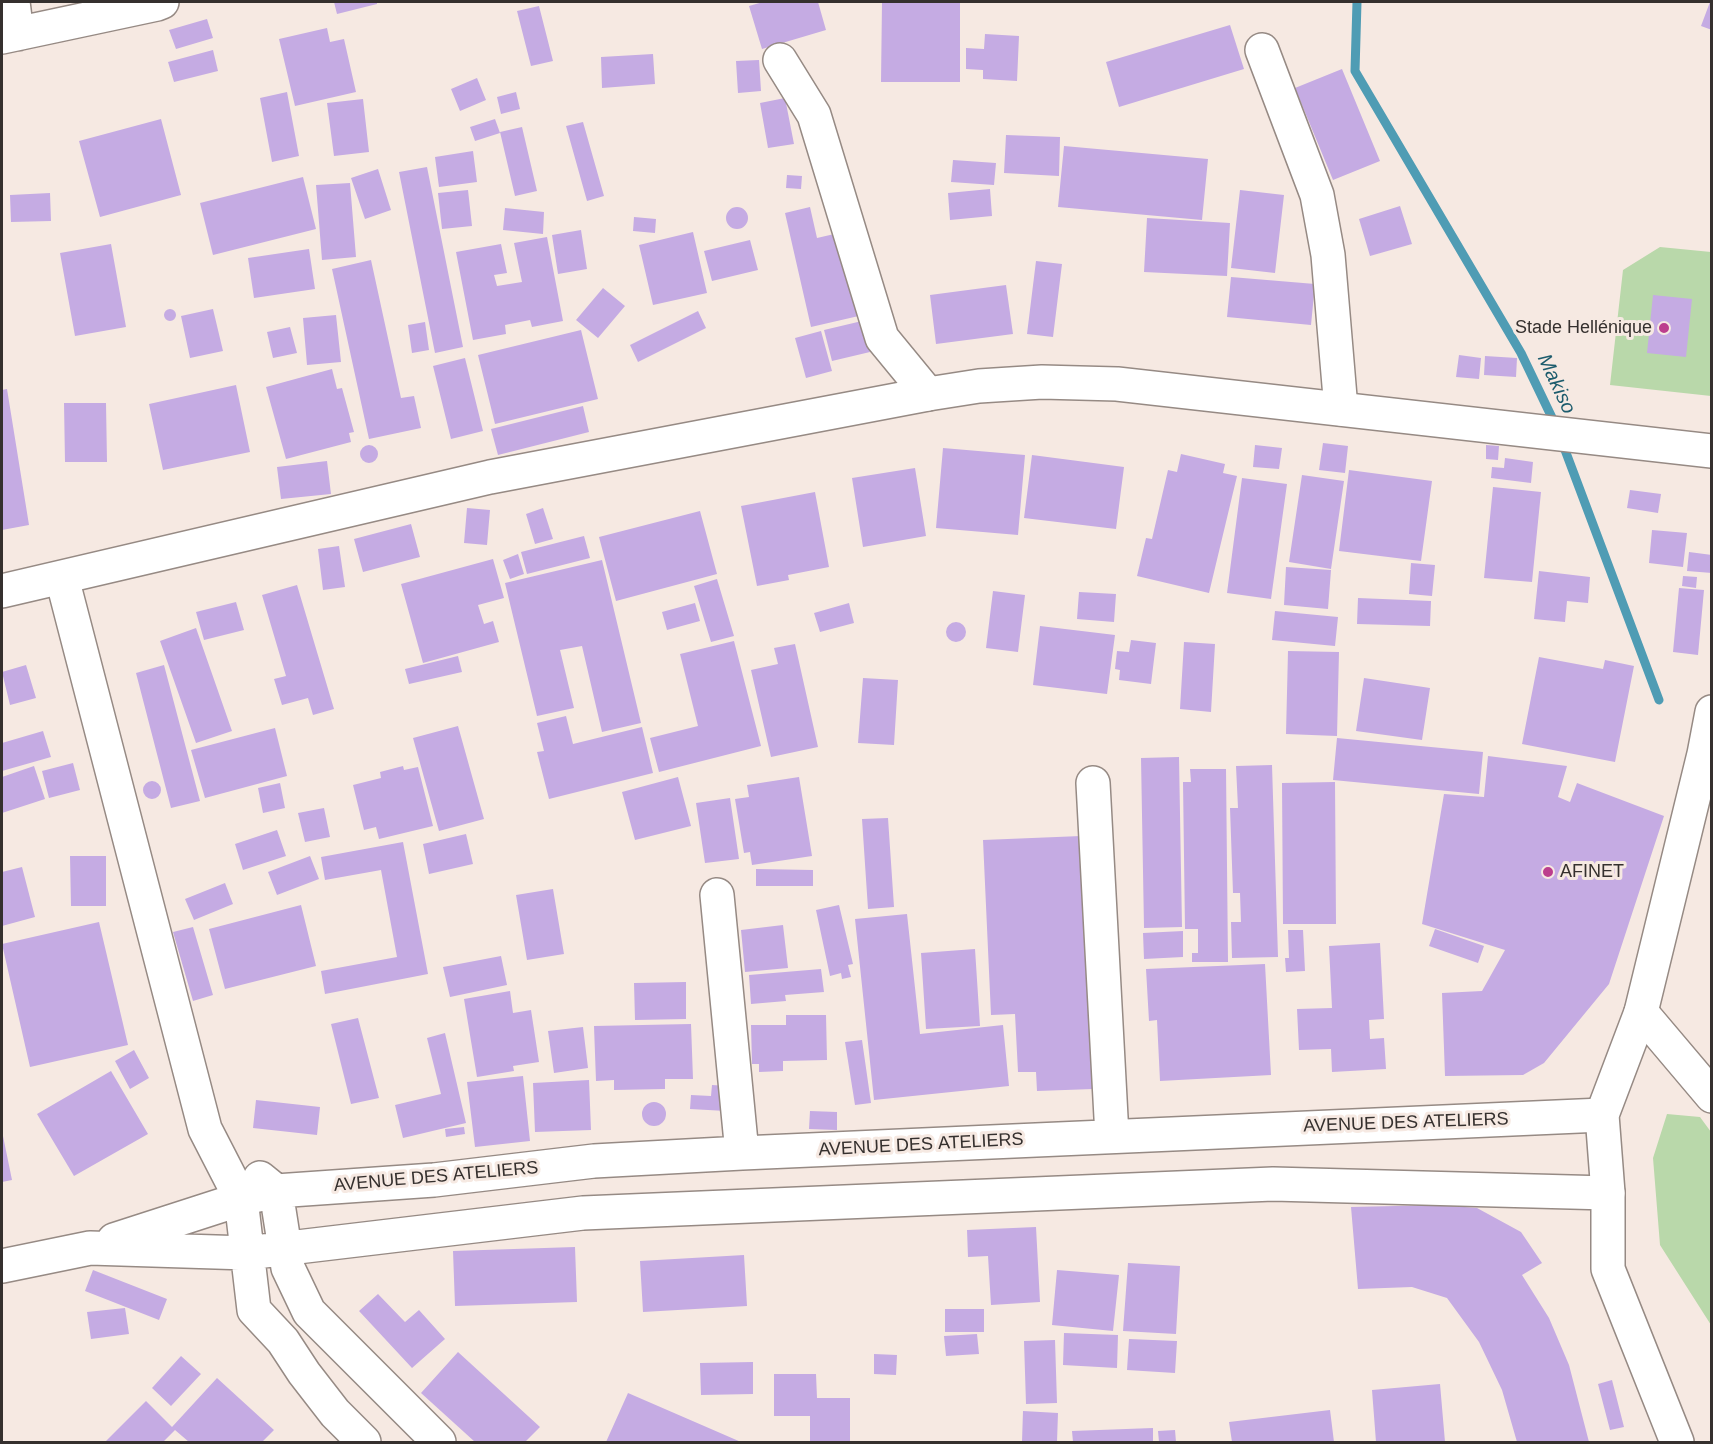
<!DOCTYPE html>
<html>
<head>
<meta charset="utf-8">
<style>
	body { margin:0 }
	#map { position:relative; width:1713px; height:1444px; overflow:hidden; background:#f6e9e2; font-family:Arial,sans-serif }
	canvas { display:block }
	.frame { position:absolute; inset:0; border:3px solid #35302e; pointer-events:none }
</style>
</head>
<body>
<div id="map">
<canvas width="1713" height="1444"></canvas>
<div class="frame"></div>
</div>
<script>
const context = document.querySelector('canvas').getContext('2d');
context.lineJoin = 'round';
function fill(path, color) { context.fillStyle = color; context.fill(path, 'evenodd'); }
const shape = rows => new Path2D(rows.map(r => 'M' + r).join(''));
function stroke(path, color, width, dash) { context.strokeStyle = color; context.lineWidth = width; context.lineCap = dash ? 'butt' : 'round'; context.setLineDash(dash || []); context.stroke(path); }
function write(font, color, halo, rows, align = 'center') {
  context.font = font + ' Arial,sans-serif'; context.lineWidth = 6; context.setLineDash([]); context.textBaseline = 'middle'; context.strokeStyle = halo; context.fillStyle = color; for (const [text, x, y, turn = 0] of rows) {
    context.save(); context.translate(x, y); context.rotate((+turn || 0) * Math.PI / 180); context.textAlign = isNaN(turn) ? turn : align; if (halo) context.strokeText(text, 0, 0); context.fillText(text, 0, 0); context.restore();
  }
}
const green = shape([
	[1660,247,1711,252,1711,396,1610,385,1623,270],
	[1667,1114,1700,1117,1711,1132,1711,1325,1660,1245,1653,1158]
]);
const stream = shape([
	[1357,2,1355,71,1521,353,1556,426],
	[1562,442,1659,700]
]);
const building = shape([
	[334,2,377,2,377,4,337,14],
	[763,2,818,2,826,30,762,49,749,6],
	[882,2,960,2,960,82,881,82],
	[1710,2,1712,2,1712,30,1701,26],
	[539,6,553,61,531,66,517,11],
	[207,19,213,38,176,49,169,30],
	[1230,25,1244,69,1119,107,1106,62],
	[327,28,330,42,344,39,356,92,295,106,279,39],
	[985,34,1019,36,1017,81,983,79,983,70,966,69,966,48,984,49],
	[213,50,218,71,174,82,168,62],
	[653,54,655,84,602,88,601,57],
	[759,60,761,91,738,93,736,61],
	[1342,69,1380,161,1333,180,1295,88],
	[477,78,486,100,460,111,451,89],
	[287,92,299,156,272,162,260,98],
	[516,92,520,109,501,114,497,97],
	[785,98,794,144,768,148,760,103],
	[363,99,369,152,334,156,327,103],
	[161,119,181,195,100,217,79,141],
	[495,119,500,133,475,141,470,127],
	[583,122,604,196,587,201,566,126],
	[522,127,537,191,515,196,500,132],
	[1006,135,1060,137,1059,176,1004,173],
	[1064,146,1208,159,1202,220,1058,207],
	[473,151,477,182,439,187,435,157],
	[953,160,996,163,994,185,951,182],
	[427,167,463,347,435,353,399,172],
	[378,169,391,210,365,219,351,178],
	[787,175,802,176,801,189,786,188],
	[303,177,316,229,213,255,200,203],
	[350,183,356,257,322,260,316,185],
	[990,189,992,216,950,220,948,193],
	[468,190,472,226,442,229,438,193],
	[1240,190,1284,195,1275,273,1231,268],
	[50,193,51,221,11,222,10,195],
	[1400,206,1412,244,1370,256,1359,219],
	[810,207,817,238,843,232,863,315,811,327,785,213],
	'726 218a11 11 0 1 1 22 0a11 11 0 1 1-22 0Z',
	[505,208,544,212,543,234,503,230],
	[634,217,656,219,655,233,633,231],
	[1147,218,1230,223,1227,276,1144,272],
	[581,230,587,269,558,274,552,235],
	[693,232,707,293,653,305,639,245],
	[547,237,563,321,532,327,530,320,505,325,506,334,473,340,456,252,501,244,507,273,494,275,497,286,522,282,514,243],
	[750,240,758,270,712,281,704,251],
	[111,244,126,327,75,336,60,253],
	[309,249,315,289,254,298,248,258],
	[371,260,401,398,414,396,421,428,369,439,332,269],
	[1036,261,1062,264,1053,337,1027,334],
	[1231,277,1315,284,1311,325,1227,317],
	[1006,285,1013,334,936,344,930,295],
	[603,288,625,306,598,338,576,320],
	[1653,295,1692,299,1686,357,1647,353],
	'164 315a6 6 0 1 1 12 0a6 6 0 1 1-12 0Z',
	[213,309,223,351,190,358,181,316],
	[698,311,706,328,638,362,630,345],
	[336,315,341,362,307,365,303,318],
	[862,321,870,352,832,361,824,330],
	[425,322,429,350,412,353,408,325],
	[290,327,297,353,273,358,267,332],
	[581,330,598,399,495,424,478,355],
	[821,331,832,371,806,378,795,338],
	[1459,355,1481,358,1479,379,1456,377],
	[1485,356,1517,358,1516,377,1484,375],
	[465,358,483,431,451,439,433,366],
	[332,369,337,389,342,388,354,432,349,433,351,442,286,459,266,387],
	[236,385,250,452,163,470,149,404],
	[7,389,29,525,2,530,2,390],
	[64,403,106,403,107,462,65,462],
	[583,406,589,432,498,455,491,429],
	[1323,443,1348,446,1345,473,1319,470],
	'360 454a9 9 0 1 1 18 0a9 9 0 1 1-18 0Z',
	[1255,445,1282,448,1279,469,1253,467],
	[1486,445,1499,446,1498,460,1486,459],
	[943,448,1025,455,1018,535,936,528],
	[1181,454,1225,464,1223,473,1237,476,1209,593,1137,576,1146,538,1152,539,1168,470,1177,472],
	[1032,455,1124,467,1116,529,1024,518],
	[1505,458,1533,462,1531,483,1491,478,1492,467,1504,468],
	[327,461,331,494,281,499,277,467],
	[915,468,926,536,863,547,852,478],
	[1349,470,1432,481,1421,561,1339,551],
	[1302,475,1344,481,1331,569,1289,562],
	[1242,478,1287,484,1271,599,1227,593],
	[1493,487,1541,492,1532,582,1484,578],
	[1630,490,1661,494,1658,513,1627,508],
	[815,492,829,567,788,575,789,580,757,586,741,506],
	[467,508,490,510,487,545,464,543],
	[543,508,553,539,535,544,526,514],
	[700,511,717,574,616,601,599,537],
	[411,524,420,557,363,572,354,539],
	[1652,530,1687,533,1683,567,1649,563],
	[584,536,590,558,527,574,521,552],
	[339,546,345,587,323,590,318,549],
	[1689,552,1712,555,1712,573,1687,571],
	[518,554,524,574,510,579,503,560],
	[493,559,504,598,478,605,484,624,493,621,499,642,423,663,401,584],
	[602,560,641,723,602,732,582,646,560,650,574,708,537,716,505,583],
	[1411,563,1435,565,1432,596,1409,594],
	[1286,567,1331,570,1328,609,1284,605],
	[1539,571,1590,577,1588,603,1567,601,1565,622,1534,619],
	[1683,576,1697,577,1696,588,1682,586],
	[717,579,734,636,711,642,694,586],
	[297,585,334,709,313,715,308,698,282,705,274,679,286,676,262,595],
	[1679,588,1704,590,1698,655,1673,652],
	[993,591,1025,595,1018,652,986,648],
	[1079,592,1116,594,1114,622,1077,619],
	[1358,598,1431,601,1430,626,1357,624],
	[236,602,244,630,204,640,196,612],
	[695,603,700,621,667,630,662,612],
	[849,603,854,623,820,632,814,613],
	[1275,611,1338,617,1335,646,1272,640],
	'946 632a10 10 0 1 1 20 0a10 10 0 1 1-20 0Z',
	[1040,626,1115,635,1107,694,1033,685],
	[196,628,232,731,196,743,160,641],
	[1131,640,1156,643,1151,684,1119,680,1120,670,1115,669,1117,651,1129,652],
	[734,641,761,746,659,772,650,738,698,726,680,654],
	[1184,642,1215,644,1211,712,1180,709],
	[795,644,818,747,771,757,751,670,778,664,774,648],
	[1288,651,1339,652,1337,736,1286,734],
	[458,656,462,672,409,684,405,669],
	[1539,657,1603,669,1605,660,1634,666,1615,762,1522,744],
	[26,665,36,698,10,705,2,672],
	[164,665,200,801,171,808,136,673],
	[863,678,898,680,894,745,858,743],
	[1364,678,1430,688,1422,740,1356,731],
	[566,716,573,744,642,727,653,773,549,799,537,752,544,751,537,723],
	[458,726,484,819,439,831,413,738],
	[275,728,287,776,205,798,191,750],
	[43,731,51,757,2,771,2,743],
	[1337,738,1483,752,1479,794,1333,780],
	[1488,756,1567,766,1558,797,1570,802,1577,783,1664,816,1609,984,1544,1063,1523,1075,1445,1076,1442,993,1482,991,1505,950,1422,924,1444,794,1484,797],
	[1179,757,1182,927,1144,928,1141,758],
	[73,763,80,790,49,798,42,771],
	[1272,765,1278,957,1232,958,1231,922,1241,922,1240,893,1233,893,1230,808,1238,808,1236,766],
	[34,766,45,799,2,813,2,777],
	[403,766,404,770,418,767,433,826,379,839,376,827,364,830,353,785,381,778,380,772],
	[1190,769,1226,769,1228,962,1192,962,1192,953,1198,953,1198,929,1185,929,1183,782,1191,782],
	[678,777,691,826,635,840,622,792],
	[799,777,812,856,752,865,750,852,744,853,735,799,749,797,747,785],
	'143 790a9 9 0 1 1 18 0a9 9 0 1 1-18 0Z',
	[1335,782,1336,924,1283,924,1282,783],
	[280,783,285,808,263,813,258,788],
	[730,798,739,859,705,863,696,803],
	[324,808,330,837,305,842,298,813],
	[888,818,894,907,868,909,862,819],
	[277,830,286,856,243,870,235,844],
	[466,834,473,864,429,874,423,844],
	[1081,836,1093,1089,1037,1091,1036,1072,1018,1072,1015,1014,991,1015,983,840],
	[403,842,428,974,325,994,321,971,397,957,381,870,325,880,321,857],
	[70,856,106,856,106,906,71,906],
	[310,856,319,879,277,895,268,872],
	[22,867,35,917,2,926,2,872],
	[756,869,813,870,813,886,756,886],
	[225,883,233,904,194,920,185,899],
	[553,889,564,954,527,960,516,895],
	[301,905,316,966,225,989,209,929],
	[839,905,853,964,848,965,851,977,842,979,841,973,830,976,816,910],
	[907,914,920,1034,1003,1025,1009,1086,874,1100,855,919],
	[99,922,128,1045,30,1067,2,944],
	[783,925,788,968,745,972,741,930],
	[193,927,213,995,193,1001,173,932],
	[1435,929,1484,946,1478,963,1429,946],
	[1288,930,1303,930,1305,971,1286,972,1285,958,1289,958],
	[1183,931,1183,957,1144,959,1143,933],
	[1380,943,1384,1019,1369,1020,1370,1039,1384,1038,1386,1069,1332,1072,1331,1049,1299,1050,1297,1009,1332,1008,1329,946],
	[975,949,980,1026,926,1029,921,953],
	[501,956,507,985,450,997,443,967],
	[1265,964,1271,1075,1160,1081,1157,1020,1149,1021,1146,969],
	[821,969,824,992,785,995,786,1001,751,1004,749,975],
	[686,982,686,1019,635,1020,634,983],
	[510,991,513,1013,531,1010,539,1062,513,1066,514,1071,477,1077,464,999],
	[786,1015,826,1015,827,1060,783,1061,783,1071,759,1072,759,1064,752,1064,751,1025,786,1025],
	[358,1018,379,1098,351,1104,331,1024],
	[691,1024,693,1079,665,1079,665,1089,614,1090,614,1080,596,1081,594,1026],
	[583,1027,588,1068,554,1073,548,1031],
	[445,1033,466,1123,403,1138,395,1105,441,1094,427,1038],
	[862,1040,871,1103,855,1105,845,1042],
	[134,1050,149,1078,130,1089,115,1061],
	[111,1071,148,1134,74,1176,37,1114],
	[523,1076,530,1141,475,1147,467,1082],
	[589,1080,591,1130,535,1132,533,1083],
	[712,1085,728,1086,726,1111,690,1109,691,1095,711,1096],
	[256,1100,320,1107,317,1135,253,1128],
	'642 1114a12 12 0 1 1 24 0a12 12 0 1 1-24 0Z',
	[810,1111,837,1112,837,1130,809,1129],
	[464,1127,465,1134,446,1137,445,1129],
	[3,1136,12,1180,2,1182,2,1136],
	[1440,1205,1477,1208,1521,1232,1542,1263,1522,1275,1549,1318,1569,1365,1589,1442,1517,1442,1502,1390,1479,1342,1447,1298,1412,1287,1358,1289,1351,1207],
	[1036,1227,1040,1302,991,1305,988,1256,968,1257,967,1230],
	[575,1247,577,1302,455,1306,453,1251],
	[744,1255,747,1306,643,1312,640,1261],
	[1128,1263,1180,1266,1176,1334,1123,1331],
	[93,1270,167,1299,159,1320,85,1291],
	[1057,1270,1119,1275,1113,1331,1052,1325],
	[378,1294,405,1322,419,1310,445,1339,412,1368,359,1311],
	[125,1308,129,1334,91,1339,87,1312],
	[945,1309,984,1309,984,1332,945,1332],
	[1064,1333,1118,1335,1117,1368,1063,1365],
	[977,1334,979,1354,946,1356,944,1336],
	[1129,1339,1177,1341,1175,1373,1127,1370],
	[1055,1340,1057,1403,1026,1404,1024,1341],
	[458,1352,540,1427,525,1442,475,1442,421,1393],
	[874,1354,897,1355,896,1375,874,1374],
	[181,1356,201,1374,171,1406,152,1388],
	[753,1362,753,1394,701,1395,700,1363],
	[774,1374,816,1374,817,1398,850,1398,850,1442,810,1442,810,1416,774,1416],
	[217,1378,274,1430,262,1442,189,1442,175,1430,163,1442,105,1442,146,1401,172,1427],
	[1612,1380,1624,1427,1610,1430,1598,1384],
	[1440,1384,1445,1442,1376,1442,1372,1390],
	[628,1393,741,1442,606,1442],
	[1330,1410,1334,1442,1232,1442,1229,1422],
	[1023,1411,1058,1413,1057,1442,1022,1442],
	[1153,1428,1153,1442,1073,1442,1072,1431],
	[1175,1430,1176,1442,1159,1442,1158,1431]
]);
const street = shape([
	[13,2,17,34],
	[2,37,157,4,162,2],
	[1262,50,1317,195,1328,255,1341,409],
	[780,60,814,115,882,338,928,394],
	[62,578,205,1129,241,1199,254,1310,283,1341,304,1373,335,1413,364,1442],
	[1093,783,1112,1136],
	[717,895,742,1153],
	[1641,1012,1712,1096],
	[260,1178,276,1191,288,1268,309,1312,439,1442],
	[114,1240,241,1199,276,1191,434,1180,594,1161,742,1153,1602,1115],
	[2,1266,90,1248,247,1253,583,1213,1273,1184,1608,1193]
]);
const secondary = shape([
	[2,591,490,477,928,394,979,386,1042,382,1117,384,1712,451],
	[1677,1442,1608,1269,1608,1193,1602,1115,1641,1012,1704,754,1712,712]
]);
const markers = [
	[1664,328,6,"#bc3e8d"],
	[1548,872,6,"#bc3e8d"]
];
const poiNames = [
	["Stade Hellénique",1652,328],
	["AFINET",1560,872,"left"]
];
const streetNames = [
	["AVENUE DES ATELIERS",1406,1123,-2],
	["AVENUE DES ATELIERS",921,1145,-3],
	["AVENUE DES ATELIERS",436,1177,-5]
];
const waterNames = [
	["Makiso",1556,384,65]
];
fill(green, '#b9d8aa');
stroke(stream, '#4f9cb4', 9);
fill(building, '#c5abe3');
stroke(street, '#968a84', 36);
stroke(secondary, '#968a84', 36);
stroke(street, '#fff', 33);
stroke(secondary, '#fff', 33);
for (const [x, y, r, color] of markers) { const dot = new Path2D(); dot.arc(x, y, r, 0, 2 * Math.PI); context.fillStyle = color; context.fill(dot); stroke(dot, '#f6e9e2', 2); }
write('18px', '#35302e', '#f6e9e2', poiNames, 'right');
write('18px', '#35302e', '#f6e9e2', streetNames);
write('italic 20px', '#1d5c6d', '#f6e9e2', waterNames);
</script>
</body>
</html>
